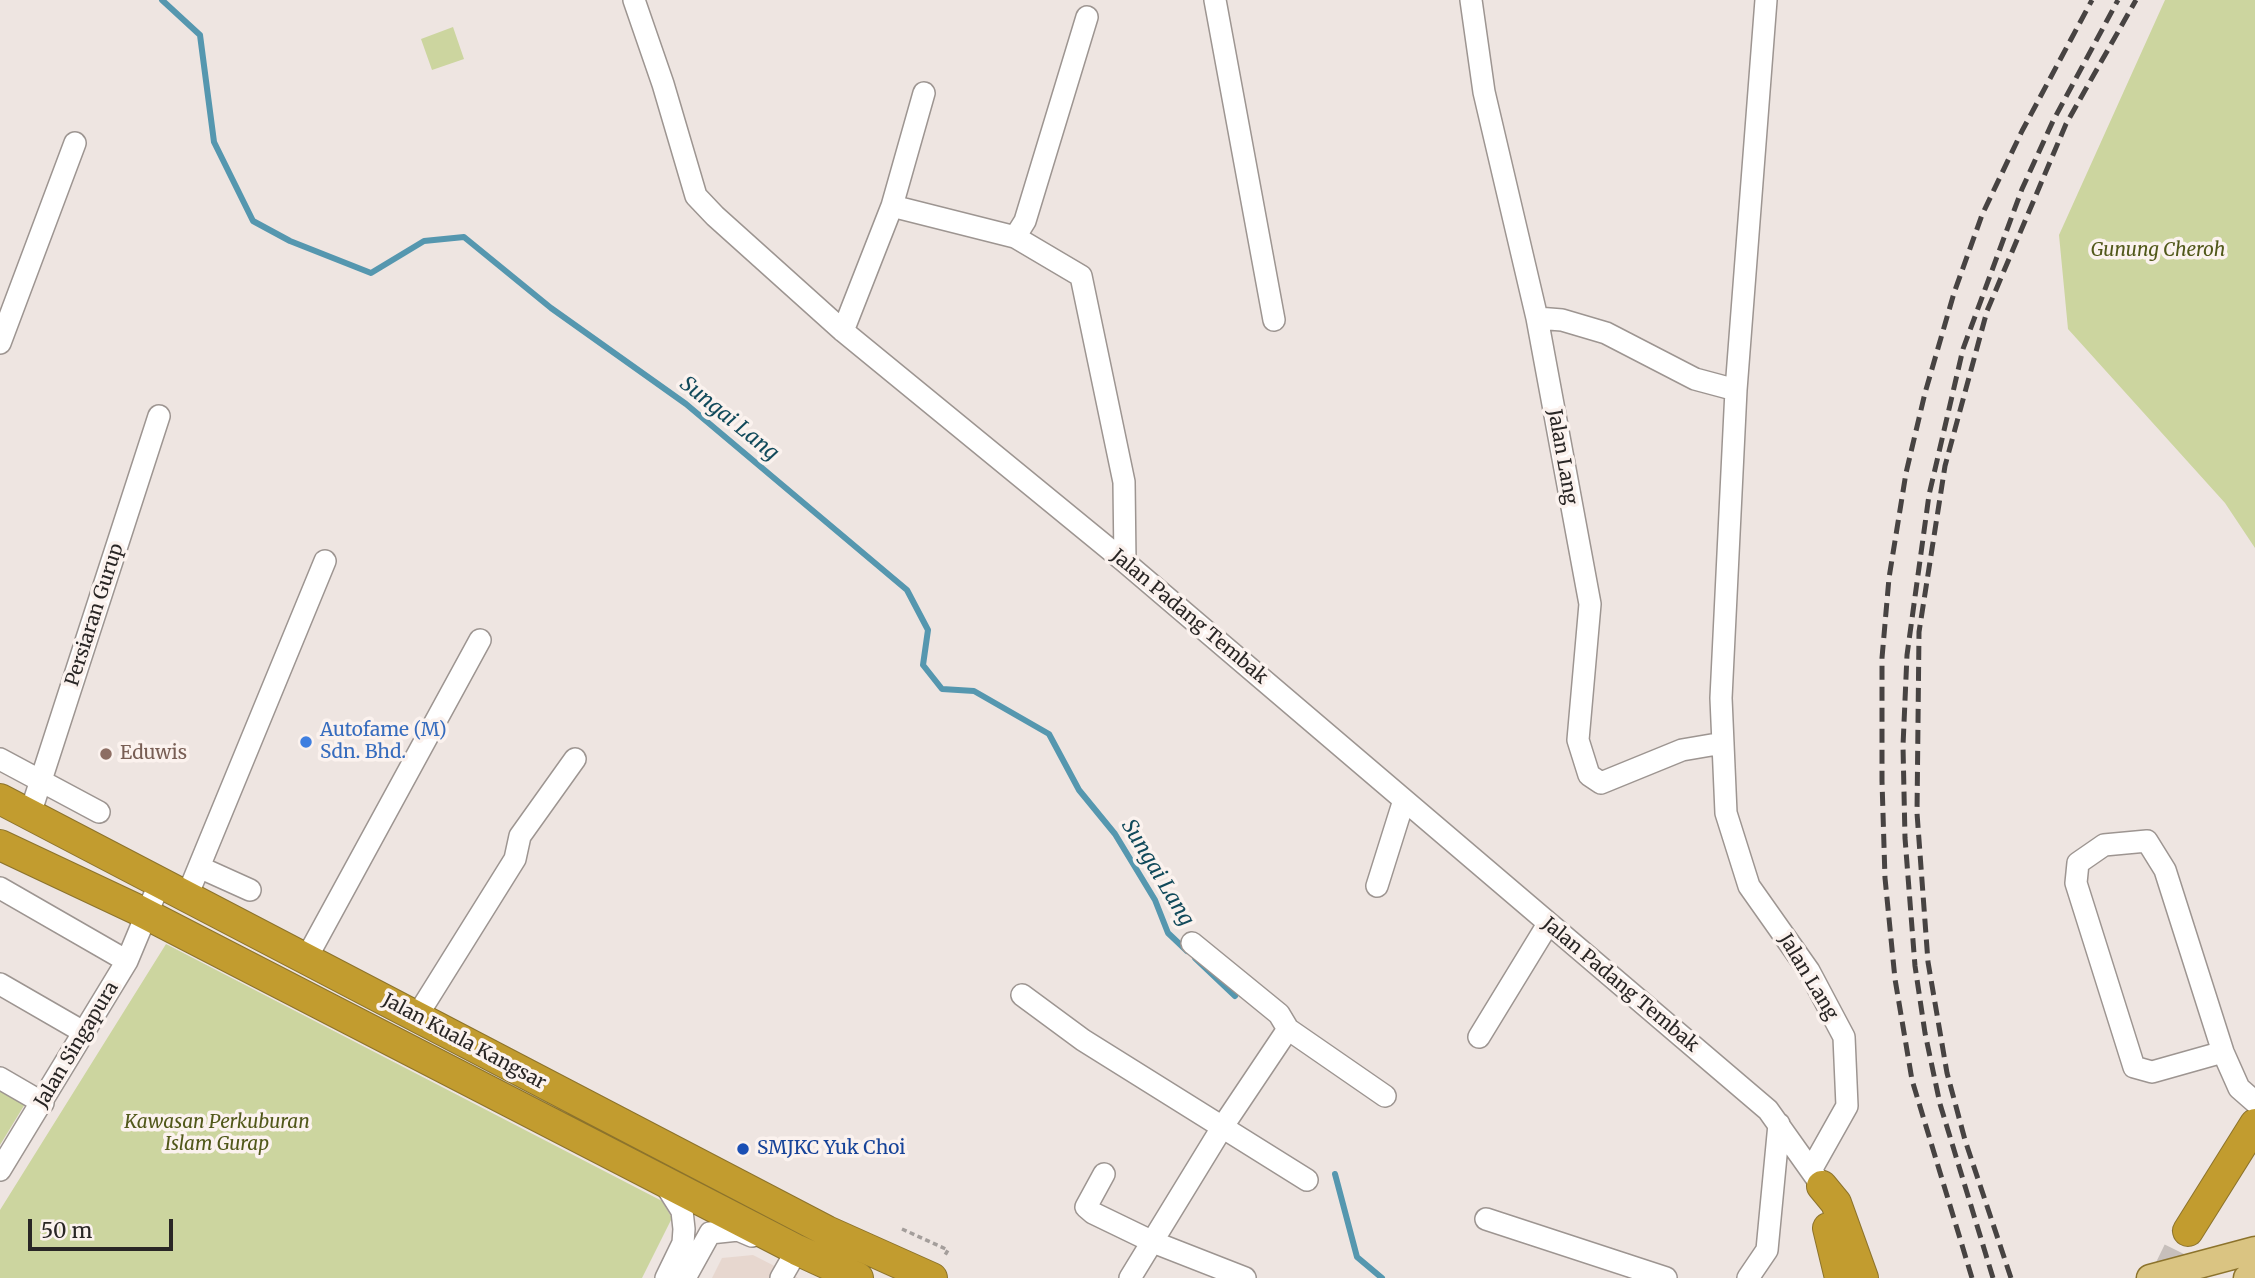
<!DOCTYPE html>
<html>
<head>
<meta charset="utf-8">
<style>
	body { margin:0 }
	#map { position:relative; width:2255px; height:1278px; overflow:hidden; background:#eee5e1; font-family:Merriweather,serif }
	canvas { display:block }
	.scale { position:absolute; left:28px; top:1219px; width:145px; height:32px; box-sizing:border-box; border:4px solid #292625; border-top:0; padding-left:9px; font-size:21px; line-height:24px; white-space:nowrap; color:#292625; -webkit-text-stroke:5px #fbf2ee; paint-order:stroke }
</style>
</head>
<body>
<div id="map">
<canvas width="2255" height="1278"></canvas>
<div class="scale">50 m</div>
</div>
<script>
const context = document.querySelector('canvas').getContext('2d');
context.lineJoin = 'round';
function fill(path, color) { context.fillStyle = color; context.fill(path, 'evenodd'); }
const shape = rows => new Path2D(rows.map(r => 'M' + r).join(''));
function stroke(path, color, width, dash) { context.strokeStyle = color; context.lineWidth = width; context.lineCap = dash ? 'butt' : 'round'; context.setLineDash(dash || []); context.stroke(path); }
function write(font, color, halo, rows, align = 'center') {
  context.font = font + ' Merriweather,serif'; context.lineWidth = 7; context.setLineDash([]); context.textBaseline = 'middle'; context.strokeStyle = halo; context.fillStyle = color; for (const [text, x, y, turn = 0] of rows) {
    context.save(); context.translate(x, y); context.rotate((+turn || 0) * Math.PI / 180); context.textAlign = isNaN(turn) ? turn : align; if (halo) context.strokeText(text, 0, 0); context.fillText(text, 0, 0); context.restore();
  }
}
const built = shape([
	[753,1255,798,1278,712,1278,722,1258]
]);
const green = shape([
	[2165,0,2255,0,2255,548,2225,503,2068,329,2059,235],
	[453,27,464,59,432,70,421,39],
	[166,944,662,1201,672,1218,642,1278,0,1278,0,1210],
	[0,1090,25,1104,0,1145]
]);
const stream = shape([
	[162,0,200,35,214,142,253,221,290,241,371,273,424,241,464,237,551,308,686,404,907,590,928,630,923,665,942,689,974,691,1049,734,1079,790,1115,834,1155,900,1168,933,1187,951],
	[1195,958,1235,996],
	[1335,1174,1357,1257,1382,1278]
]);
const highwayTunnel = shape([
	[2165,1278,2188,1231]
]);
const path = shape([
	[902,1229,948,1250,944,1257]
]);
const minor = shape([
	[634,0,663,84,696,196,715,216,843,331,1125,562,1768,1110,1822,1186],
	[1215,0,1274,320],
	[1471,0,1484,92,1537,318,1590,604,1578,740,1589,775,1601,783,1682,750,1723,743],
	[1766,0,1736,390,1721,698,1726,813,1749,886,1809,971,1844,1037,1847,1106,1811,1170],
	[892,206,1015,237,1081,276,1124,482,1125,562],
	[1015,237,1025,221,1087,17],
	[1537,318,1562,320,1606,333,1695,379,1736,390],
	[843,331,892,206,924,93],
	[0,343,75,143],
	[0,759,99,812],
	[30,814,159,416],
	[199,867,250,890],
	[1377,886,1404,800],
	[0,888,127,961],
	[187,896,325,561],
	[306,959,480,640],
	[0,984,85,1033],
	[1022,995,1083,1040,1307,1180],
	[417,1016,515,859,520,836,575,759],
	[1288,1029,1385,1096],
	[1479,1037,1548,924],
	[2223,1052,2152,1072,2134,1067,2076,883,2078,863,2104,845,2147,841,2165,870,2223,1052,2239,1088,2255,1102],
	[0,1078,43,1103],
	[0,1170,127,961,160,882],
	[1104,1174,1086,1207,1093,1213,1153,1242,1245,1278],
	[665,1184,682,1211,684,1229,683,1243,666,1278],
	[1486,1219,1666,1278],
	[685,1278,710,1233,738,1230,752,1236],
	[781,1278,797,1250],
	[1130,1278,1223,1126,1288,1029,1279,1014,1192,943],
	[1748,1278,1767,1250,1779,1124]
]);
const major = shape([
	[2150,1278,2255,1250],
	[2247,1278,2255,1276]
]);
const highway = shape([
	[0,799,827,1231,932,1278],
	[0,845,136,909,797,1250,858,1278],
	[1822,1186,1836,1203,1863,1278],
	[1828,1228,1840,1278],
	[2188,1231,2255,1124]
]);
const rail = shape([
	[1972,1278,1912,1080,1895,979,1885,878,1882,781,1882,658,1889,578,1906,473,1925,393,1954,293,1982,215,2022,131,2092,0],
	[1993,1278,1940,1104,1925,1033,1915,966,1905,838,1903,746,1907,655,1929,495,1963,349,2022,189,2053,121,2118,0],
	[2011,1278,1965,1140,1947,1073,1928,962,1917,813,1919,632,1945,466,1987,311,2066,124,2136,0]
]);
const markers = [
	[306,742,7,"#3f7fe0"],
	[106,754,7,"#8d6e63"],
	[743,1149,7,"#1a4fb4"]
];
const parkNames = [
	["Gunung Cheroh",2158,251],
	["Kawasan Perkuburan",217,1123],
	["Islam Gurap",217,1145]
];
const streetNames = [
	["Jalan Lang",1562,457,80],
	["Persiaran Gurup",95,615,-72],
	["Jalan Padang Tembak",1189,617,40],
	["Jalan Lang",1808,977,59],
	["Jalan Padang Tembak",1620,985,40],
	["Jalan Kuala Kangsar",464,1042,28],
	["Jalan Singapura",77,1045,-59]
];
const shopNames = [
	["Autofame (M)",320,731],
	["Sdn. Bhd.",320,753]
];
const educationNames = [
	["Eduwis",120,754]
];
const transitNames = [
	["SMJKC Yuk Choi",757,1149]
];
const waterNames = [
	["Sungai Lang",729,419,39],
	["Sungai Lang",1157,873,59]
];
fill(built, '#e7d7cf');
fill(green, '#ccd59f');
stroke(stream, '#5597af', 6);
stroke(highwayTunnel, '#c7bfbb', 30, [30, 15]);
stroke(minor, '#9d9591', 24);
stroke(major, '#8c732c', 29);
stroke(highway, '#8c732c', 32);
stroke(path, '#a49e9b', 3.5, [5, 3.5]);
stroke(minor, '#fff', 21);
stroke(major, '#dac482', 26);
stroke(highway, '#c29c2f', 30);
stroke(rail, '#474342', 5, [14, 7]);
for (const [x, y, r, color] of markers) { const dot = new Path2D(); dot.arc(x, y, r, 0, 2 * Math.PI); context.fillStyle = color; context.fill(dot); stroke(dot, '#fbf2ee', 2.5); }
write('italic 19px', '#51581a', '#fbf2ee', parkNames);
write('19px', '#292625', '#fbf2ee', streetNames);
write('19px', '#366cbe', '#fbf2ee', shopNames, 'left');
write('19px', '#785e54', '#fbf2ee', educationNames, 'left');
write('19px', '#164399', '#fbf2ee', transitNames, 'left');
write('italic 21px', '#114a5b', '#fbf2ee', waterNames);
</script>
</body>
</html>
